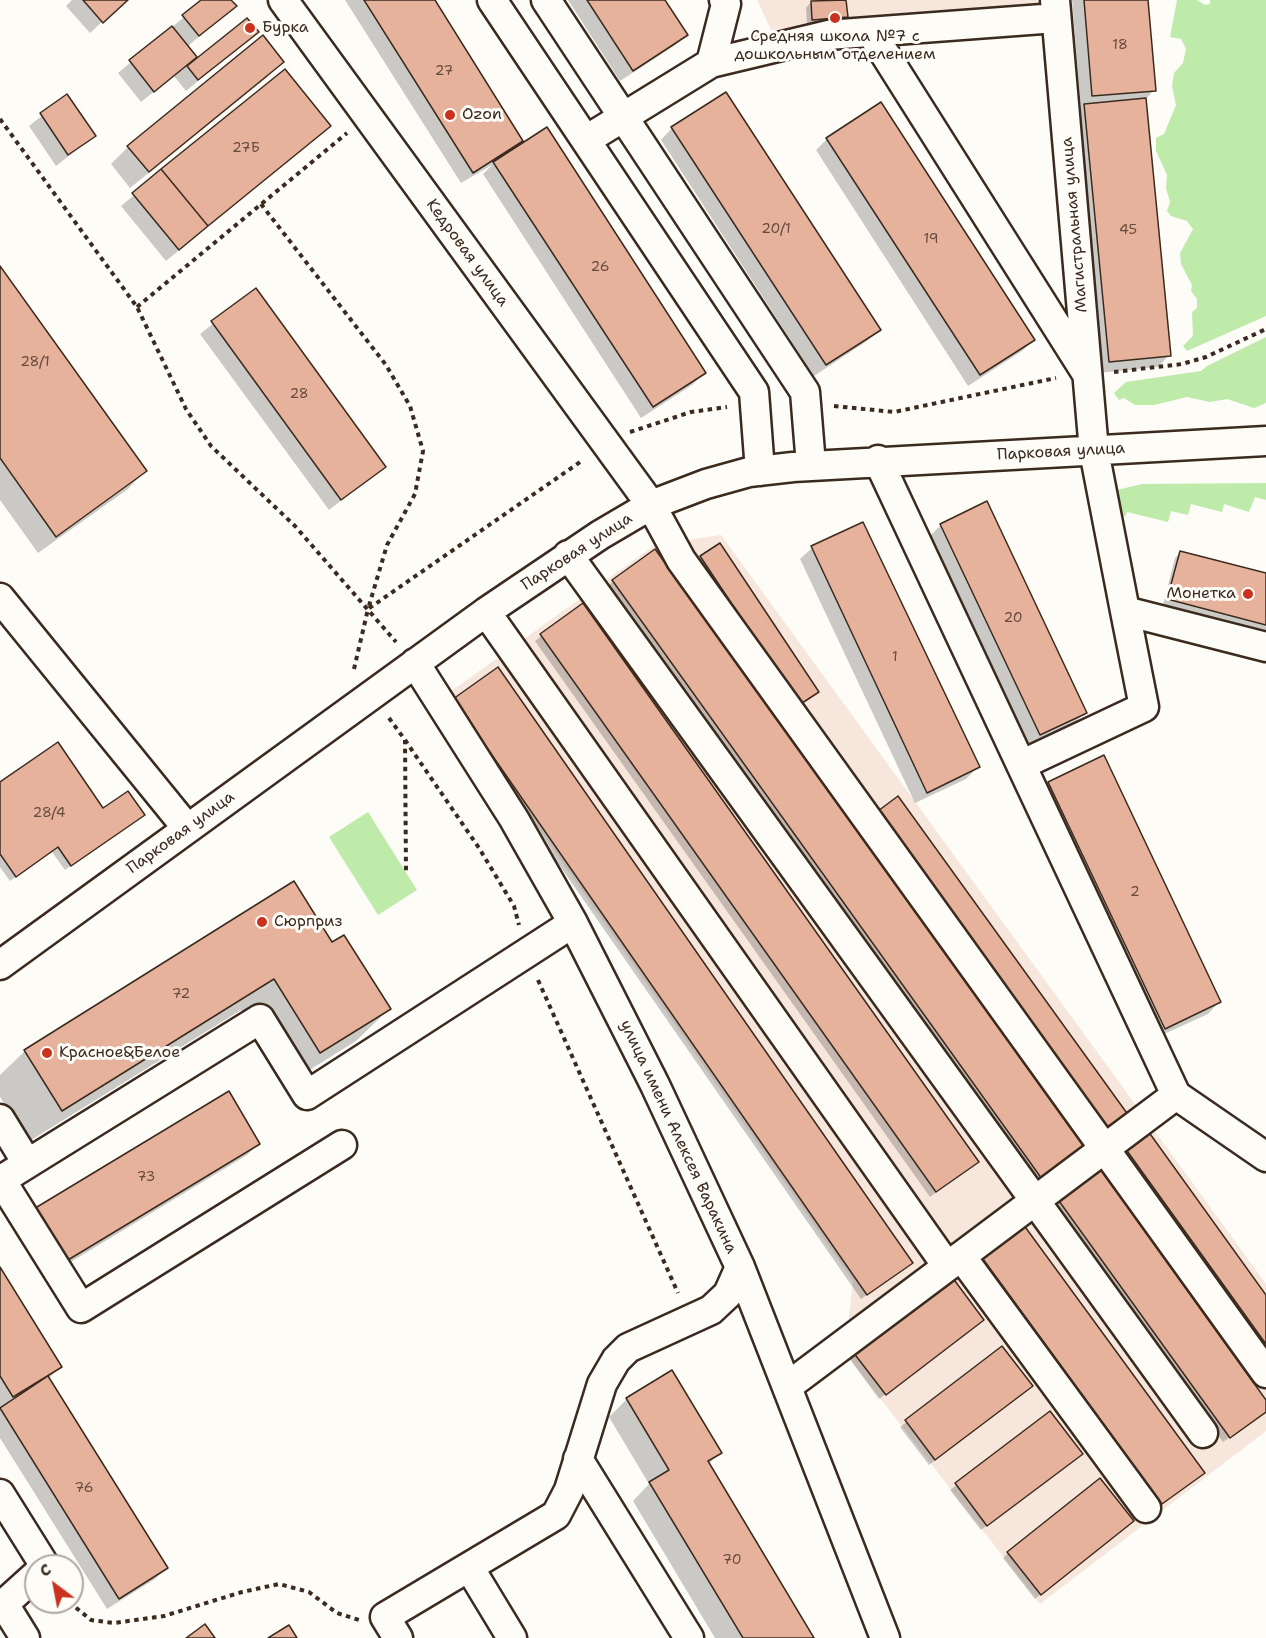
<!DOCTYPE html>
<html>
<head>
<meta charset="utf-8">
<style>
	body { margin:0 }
	#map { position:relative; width:1266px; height:1638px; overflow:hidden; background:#fdfcf7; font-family:"Shantell Sans",sans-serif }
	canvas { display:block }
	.north { position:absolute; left:24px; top:1554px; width:60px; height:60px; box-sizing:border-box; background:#fdfcf7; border:2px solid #afa8a0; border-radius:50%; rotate:328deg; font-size:16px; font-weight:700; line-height:24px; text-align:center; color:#3b2a1e }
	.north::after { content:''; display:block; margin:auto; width:21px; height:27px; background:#c8321e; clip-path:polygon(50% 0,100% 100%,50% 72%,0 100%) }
</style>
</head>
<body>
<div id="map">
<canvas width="1266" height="1638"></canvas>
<div class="north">С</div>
</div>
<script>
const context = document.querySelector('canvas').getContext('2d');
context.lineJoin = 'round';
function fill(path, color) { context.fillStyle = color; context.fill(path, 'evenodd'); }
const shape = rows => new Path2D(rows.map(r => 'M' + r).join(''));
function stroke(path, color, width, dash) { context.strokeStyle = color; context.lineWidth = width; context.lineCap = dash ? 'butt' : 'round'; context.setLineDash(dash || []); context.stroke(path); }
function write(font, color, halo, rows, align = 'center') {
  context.font = font + ' "Shantell Sans",sans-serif'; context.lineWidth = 6; context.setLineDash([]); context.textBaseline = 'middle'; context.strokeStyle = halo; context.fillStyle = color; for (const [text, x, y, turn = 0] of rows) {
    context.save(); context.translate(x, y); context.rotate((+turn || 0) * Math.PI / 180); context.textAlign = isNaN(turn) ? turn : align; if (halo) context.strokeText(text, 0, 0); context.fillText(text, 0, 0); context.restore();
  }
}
const built = shape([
	[757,0,1037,0,1038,6,771,30],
	[721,535,1266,1284,1266,1431,1040,1604,845,1353,853,1281,446,695,655,545]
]);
const green = shape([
	[1177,0,1197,0,1205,5,1210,4,1210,0,1266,0,1266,316,1187,351,1183,346,1193,336,1192,312,1197,308,1197,299,1191,291,1192,285,1181,264,1180,253,1193,229,1187,221,1171,216,1167,211,1170,202,1166,188,1167,175,1156,151,1156,138,1164,134,1176,105,1172,86,1174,73,1183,63,1186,49,1181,39,1170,37],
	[1266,337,1266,403,1254,408,1227,399,1210,402,1187,397,1154,405,1135,405,1124,398,1119,400,1114,393,1126,382,1201,371,1207,366],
	[1266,483,1266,500,1255,497,1249,512,1224,504,1222,512,1191,504,1188,515,1171,511,1168,522,1127,512,1125,517,1109,502,1117,490,1142,484],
	[368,812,417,890,378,915,329,837]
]);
const shadow = shape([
	[72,0,126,0,90,33,66,6],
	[204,0,230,0,234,6,187,47,197,60,257,32,186,91,174,76,141,102,118,73],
	[345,0,433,0,524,144,704,373,692,385,641,418,483,174,492,165,461,183],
	[568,0,663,0,686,35,674,46,620,81],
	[845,0,846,16,841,21,807,24,806,8,811,2],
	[1072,0,1147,0,1154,90,1145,100,1169,355,1158,367,1098,373,1073,117,1081,109],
	[282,62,265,79,130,188,111,164,128,147],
	[284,71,329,126,166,261,121,206],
	[67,96,94,136,56,166,29,126],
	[672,128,879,330,867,341,814,376,661,140],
	[827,139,1033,340,1022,351,968,386,816,150],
	[0,269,145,471,128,489,38,553,0,500],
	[256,290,384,467,329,510,200,334],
	[862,524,978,767,966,779,915,803,800,559,812,548],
	[941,525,1085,713,1073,724,1028,746,929,537],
	[1180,553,1266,575,1266,631,1163,605,1175,558],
	[701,557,817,691,812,697,793,709,695,562],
	[613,581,1083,1148,1036,1183,608,586],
	[582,605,977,1162,930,1197,535,641],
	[454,700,905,1268,861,1299,448,705],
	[1049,783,1219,1002,1208,1014,1153,1039,1037,795],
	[0,784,103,810,137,820,65,870,52,852,10,881,0,867],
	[879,812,1127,1116,1104,1134],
	[331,945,389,1009,356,1041,287,1084,241,1010,28,1142,0,1097,0,1075,25,1051],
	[258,1144,247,1155,51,1274,21,1223],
	[1126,1149,1266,1298,1266,1357,1120,1154],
	[1060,1202,1266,1402,1264,1413,1223,1442,1054,1207],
	[981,1256,1197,1478,1156,1509,976,1261],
	[0,1270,60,1367,48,1379,166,1568,155,1579,107,1609,0,1438],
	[977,1325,879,1399,849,1358,854,1353],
	[1002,1348,1025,1391,929,1465,900,1427],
	[627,1399,720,1452,708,1465,812,1638,715,1638,633,1501,649,1484,609,1417],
	[1050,1413,1075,1459,981,1530,950,1490],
	[1127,1526,1035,1599,1003,1558,1008,1553]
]);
const building = shape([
	[83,0,128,0,103,23,83,0],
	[201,0,231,0,237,6,199,36,182,15,201,0],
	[364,0,435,0,523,141,473,173,364,0],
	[587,0,665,0,688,35,633,71,587,0],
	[846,0,848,17,812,20,811,1,846,0],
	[1084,0,1148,0,1156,91,1092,96,1084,0],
	[247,18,259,32,198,80,187,66,247,18],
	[172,26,197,57,154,92,129,60,172,26],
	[263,35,284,62,149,172,127,146,263,35],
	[285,69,331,126,208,226,161,169,285,69],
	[726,92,881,330,826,365,671,127,726,92],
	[67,94,96,136,68,155,40,113,67,94],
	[1146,98,1171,356,1109,362,1084,104,1146,98],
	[881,102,1035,340,980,375,826,138,881,102],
	[547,127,706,373,653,407,493,162,547,127],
	[161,169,208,226,179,250,132,193,161,169],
	[0,266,147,471,56,537,0,458,0,266],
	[256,288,386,467,341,500,211,321,256,288],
	[987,501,1087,713,1040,735,940,524,987,501],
	[863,522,980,767,927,793,811,546,863,522],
	[720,543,819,692,799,705,700,556,720,543],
	[655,549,1085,1148,1042,1179,612,580,655,549],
	[1180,551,1266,573,1266,625,1167,599,1180,551],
	[583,603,979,1162,936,1192,540,634,583,603],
	[498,667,913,1263,867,1295,453,699,498,667],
	[58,742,103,808,128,791,145,815,71,866,58,847,16,877,0,854,0,782,58,742],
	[1104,755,1221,1002,1165,1029,1048,782,1104,755],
	[898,796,1129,1116,1110,1130,878,811,898,796],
	[294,881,332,942,344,935,391,1009,320,1053,274,979,62,1111,24,1050,294,881],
	[229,1091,260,1144,63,1263,32,1210,229,1091],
	[1148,1131,1266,1295,1266,1344,1125,1148,1148,1131],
	[1101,1170,1266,1400,1266,1412,1230,1438,1059,1201,1101,1170],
	[1023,1224,1205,1473,1162,1504,980,1255,1023,1224],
	[0,1267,62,1367,13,1397,0,1376,0,1267],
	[952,1277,984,1320,886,1395,853,1352,952,1277],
	[1002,1346,1033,1386,935,1460,905,1420,1002,1346],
	[672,1370,722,1453,708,1461,814,1638,743,1638,649,1482,669,1470,626,1398,672,1370],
	[48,1376,168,1568,119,1599,0,1408,48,1376],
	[1050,1411,1083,1454,987,1526,955,1483,1050,1411],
	[1100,1478,1134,1521,1041,1595,1007,1552,1100,1478],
	[205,1624,215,1638,186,1638,205,1624],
	[289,1625,297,1638,268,1638,289,1625]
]);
const path = shape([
	[0,119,137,307,186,409,211,446,295,526,396,642],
	[261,204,386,365,410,406,423,451,415,494,387,545,368,609],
	[137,307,347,133],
	[1114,372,1182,364,1206,357,1266,329],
	[834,406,894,412,1056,378],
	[630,432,691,412,727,407],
	[354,669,368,609,583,460],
	[389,718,405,740,406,873],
	[405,740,479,848,514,906,519,925],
	[538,980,678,1293],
	[69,1602,91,1620,114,1623,164,1616,242,1592,279,1584,309,1592,337,1613,359,1620]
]);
const minor = shape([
	[283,0,651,505,681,560,1266,1373],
	[492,0,754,392,760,471],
	[546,0,805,392,811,465],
	[1055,0,1094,451,1125,611,1266,647],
	[871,32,1085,371],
	[711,63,726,4,724,0],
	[586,140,711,63,828,35,1056,18],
	[568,555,1203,1433],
	[0,598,187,828],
	[486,612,947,1266],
	[415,663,514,819,573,923,655,1085,740,1267,885,1638],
	[1021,765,1144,707,1125,611],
	[0,965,486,612,600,535,651,505,706,484,749,472,793,467,1266,441],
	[1176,1095,1266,1157],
	[0,1119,27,1163],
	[342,1145,81,1308,1,1180,260,1019,307,1095,573,923],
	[961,1256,1146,1508],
	[788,1386,1176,1095,878,460],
	[578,1459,689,1638],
	[0,1494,45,1566],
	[469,1567,512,1638],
	[4,1604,36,1575],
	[0,1606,4,1604,25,1638],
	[398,1638,385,1617,556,1515,569,1490,602,1384,616,1360,628,1348,711,1310,728,1294,740,1267]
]);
const markers = [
	[835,18,6,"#c8321e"],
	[250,28,6,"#c8321e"],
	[450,115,6,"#c8321e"],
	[1248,594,6,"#c8321e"],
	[262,922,6,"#c8321e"],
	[47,1053,6,"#c8321e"]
];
const numberNames = [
	["18",1120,45],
	["27",444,71],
	["27Б",246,148],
	["20/1",776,229],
	["45",1128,230],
	["19",931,239],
	["26",600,267],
	["28/1",35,362],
	["28",299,394],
	["20",1013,618],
	["1",895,657],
	["28/4",49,813],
	["2",1135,892],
	["72",181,994],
	["73",146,1177],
	["76",84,1488],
	["70",732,1560]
];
const poiNames = [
	["Бурка",262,28],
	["Средняя школа №7 с",835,37,"center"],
	["дошкольным отделением",835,55,"center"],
	["Ozon",462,115],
	["Монетка",1236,594,"right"],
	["Сюрприз",274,922],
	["Красное&Белое",59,1053]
];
const streetNames = [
	["Магистральная улица",1075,225,-95],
	["Кедровая улица",467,253,54],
	["Парковая улица",1061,452,-3],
	["Парковая улица",577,552,-33],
	["Парковая улица",181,833,-36],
	["улица имени Алексея Варакина",678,1137,65]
];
fill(built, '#f6e6dc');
fill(green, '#beeba9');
fill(shadow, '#0003');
fill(building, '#e7b29c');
stroke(building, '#3b2a1e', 1.5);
stroke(minor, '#3b2a1e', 33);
stroke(path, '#3b2a1e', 4, [4.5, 4.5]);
stroke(minor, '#fdfcf7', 28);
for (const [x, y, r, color] of markers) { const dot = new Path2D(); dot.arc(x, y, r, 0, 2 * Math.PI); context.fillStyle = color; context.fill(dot); stroke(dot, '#fdfcf7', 2); }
write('14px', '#664c3e', null, numberNames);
write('16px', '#3b2a1e', '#fdfcf7', poiNames, 'left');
write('16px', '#3b2a1e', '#fdfcf7', streetNames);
</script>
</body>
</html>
